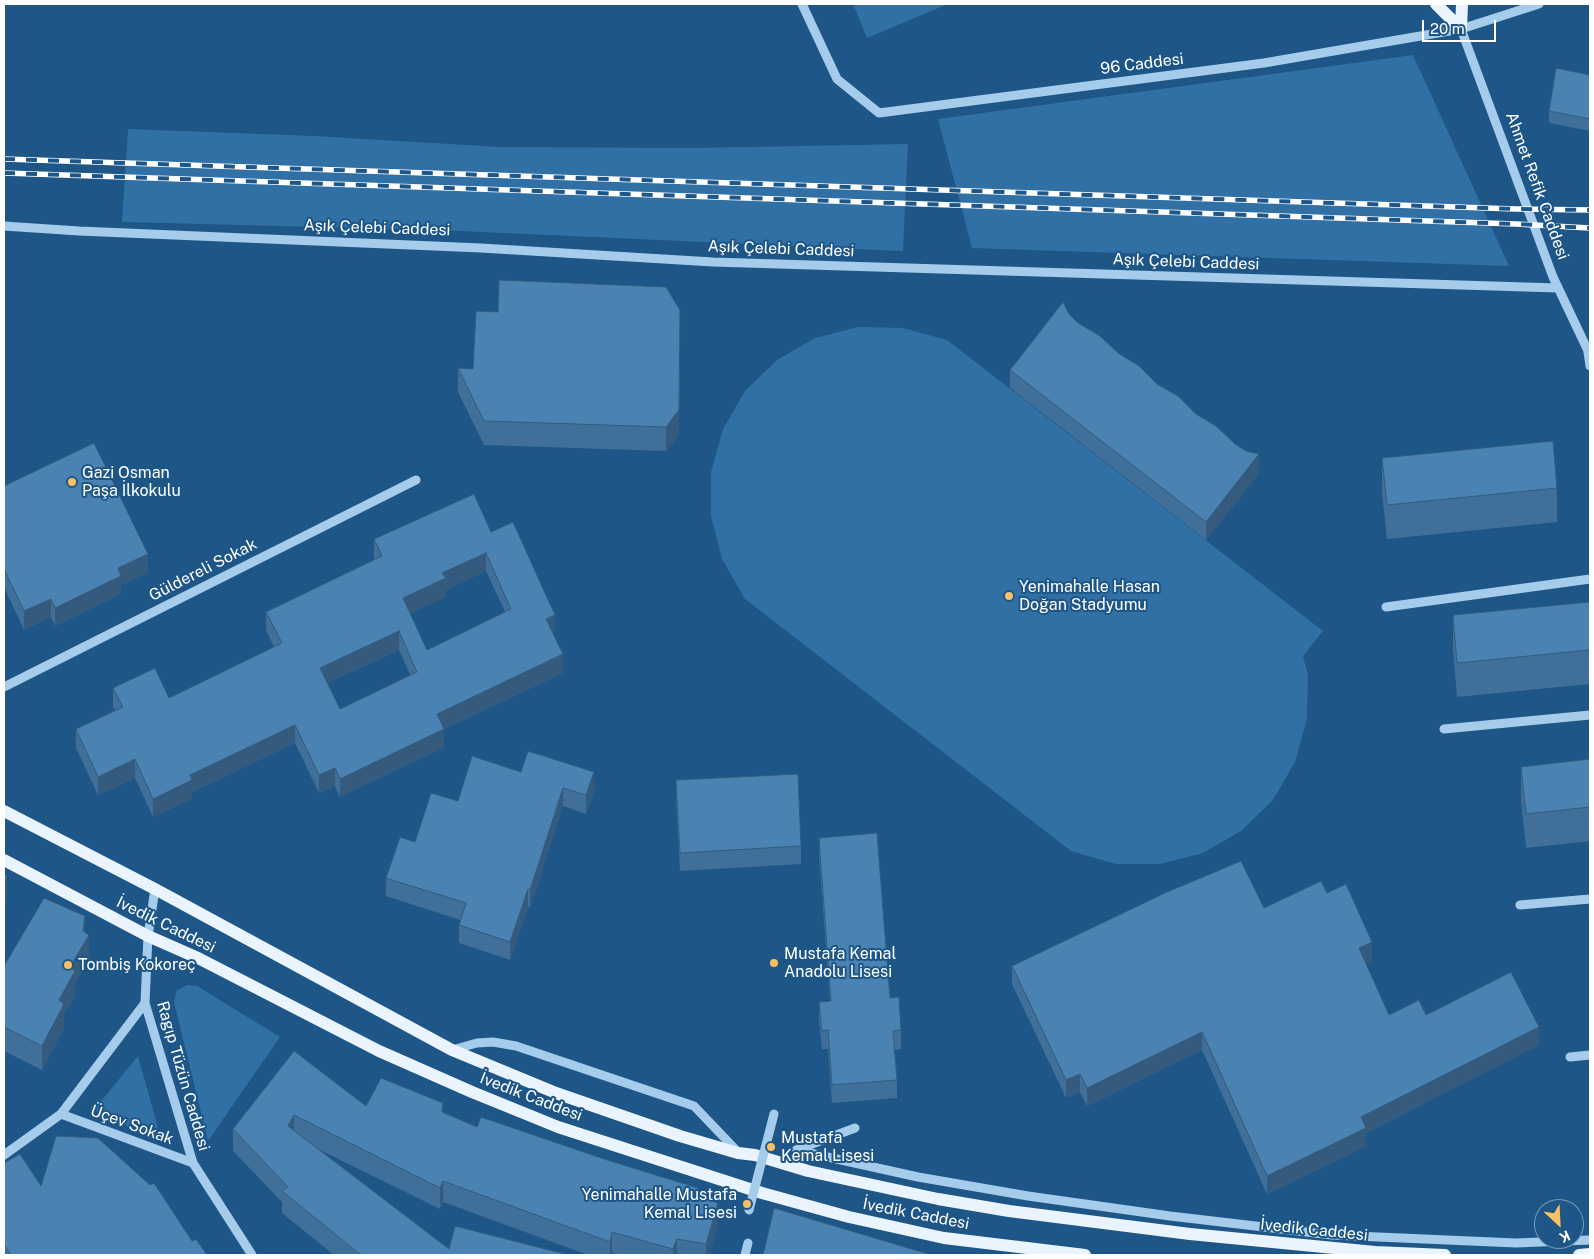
<!DOCTYPE html>
<html>
<head>
<meta charset="utf-8">
<style>
	body { margin:0 }
	#map { position:relative; width:1594px; height:1259px; overflow:hidden; background:#1d5687; font-family:"Public Sans",sans-serif }
	canvas { display:block }
	.frame { position:absolute; inset:0; border:5px solid #fff; pointer-events:none }
	.north { position:absolute; left:1534px; top:1199px; width:50px; height:50px; box-sizing:border-box; background:#1d5687; border:1px solid #779ab7; border-radius:50%; rotate:155deg; font-size:14px; font-weight:700; line-height:20px; text-align:center; color:#fff }
	.north::after { content:''; display:block; margin:auto; width:18px; height:22px; background:#fbc063; clip-path:polygon(50% 0,100% 100%,50% 72%,0 100%) }
	.scale { position:absolute; left:1422px; top:20px; width:74px; height:22px; box-sizing:border-box; border:2px solid #fff; border-top:0; padding-left:6px; font-size:15px; line-height:18px; white-space:nowrap; color:#fff; -webkit-text-stroke:4px #1d5687; paint-order:stroke }
</style>
</head>
<body>
<div id="map">
<canvas width="1594" height="1259"></canvas>
<div class="frame"></div>
<div class="north">K</div>
<div class="scale">20 m</div>
</div>
<script>
const context = document.querySelector('canvas').getContext('2d');
context.lineJoin = 'round';
function fill(path, color) { context.fillStyle = color; context.fill(path, 'evenodd'); }
const shape = rows => new Path2D(rows.map(r => 'M' + r).join(''));
function stroke(path, color, width, dash) { context.strokeStyle = color; context.lineWidth = width; context.lineCap = dash ? 'butt' : 'round'; context.setLineDash(dash || []); context.stroke(path); }
function write(font, color, halo, rows, align = 'center') {
  context.font = font + ' "Public Sans",sans-serif'; context.lineWidth = 4; context.setLineDash([]); context.textBaseline = 'middle'; context.strokeStyle = halo; context.fillStyle = color; for (const [text, x, y, turn = 0] of rows) {
    context.save(); context.translate(x, y); context.rotate((+turn || 0) * Math.PI / 180); context.textAlign = isNaN(turn) ? turn : align; if (halo) context.strokeText(text, 0, 0); context.fillText(text, 0, 0); context.restore();
  }
}
const green = shape([
	[853,4,948,4,867,38],
	[1413,55,1509,266,972,248,938,119],
	[128,129,314,136,500,147,692,148,908,144,903,251,438,230,122,222],
	[858,327,903,328,947,340,1323,631,1303,656,1308,675,1307,719,1295,762,1273,800,1241,831,1203,853,1160,864,1116,864,1071,851,745,599,722,559,711,516,711,472,723,429,745,391,777,360,815,338],
	[188,985,197,986,280,1037,208,1141,174,1002,177,990],
	[138,1056,162,1142,94,1110]
]);
const minor = shape([
	[802,4,837,79,879,113,1264,63,1461,29,1539,4],
	[1461,29,1553,277,1590,355],
	[4,226,79,231,481,248,713,262,1558,288],
	[1588,352,1590,366],
	[1386,607,1590,579],
	[4,687,416,480],
	[1444,729,1590,715],
	[155,889,148,936,145,1003,193,1163,252,1255],
	[1520,905,1590,899],
	[452,1050,477,1043,493,1042,516,1046,694,1106,738,1152],
	[1570,1057,1590,1055],
	[61,1114,193,1163],
	[796,1150,918,1177,1028,1196,1170,1216,1332,1235,1516,1243,1590,1240],
	[796,1150,855,1128],
	[4,1155,61,1114,145,1003],
	[745,1255,748,1243]
]);
const major = shape([
	[1436,4,1461,29],
	[1461,29,1462,4],
	[4,811,155,889,452,1050,556,1093,680,1136,738,1153,755,1155,808,1171,938,1199,1009,1211,1190,1234,1375,1252,1445,1255],
	[4,860,148,936,198,958,379,1051,472,1092,558,1127,762,1193,849,1217,944,1238,1085,1255],
	[1579,1255,1590,1254]
]);
const rail = shape([
	[4,159,1516,209,1590,210],
	[4,173,1516,224,1590,228]
]);
const minorBridge = shape([
	[749,1210,774,1114]
]);
const wall = shape([
	[1590,75,1590,131,1549,123,1549,111],
	[1069,314,1078,323,1196,414,1259,473,1206,540,1010,388,1010,370],
	[680,334,679,434,666,451,484,445,458,392,458,368,473,369],
	[1382,458,1557,488,1557,522,1387,539,1382,492],
	[4,486,148,572,121,585,121,594,55,626,51,617,24,630,4,587],
	[491,532,555,633,553,634,563,673,444,729,444,747,340,797,335,786,319,793,295,743,192,792,192,799,153,817,135,778,98,795,76,748,76,729,115,710,113,706,113,688,169,698,274,647,266,630,266,612,375,559,374,558,374,539],
	[486,571,505,612,427,650,410,613,446,597,446,590],
	[399,650,410,675,340,709,327,683],
	[1590,602,1590,684,1457,697,1453,649,1453,615],
	[1590,759,1590,841,1526,848,1521,801,1521,767],
	[521,772,594,791,586,814,563,806,530,908,528,907,510,960,459,943,459,925,460,920,386,896,386,878,415,842,458,801],
	[676,780,801,846,801,864,680,871,676,799],
	[819,838,890,998,901,1030,901,1049,894,1050,897,1080,897,1098,832,1103,828,1049,822,1049,819,1020,819,1002,830,1001,819,856],
	[1327,893,1372,961,1366,964,1389,1015,1426,1015,1539,1045,1366,1133,1366,1146,1267,1194,1202,1050,1087,1106,1080,1092,1066,1098,1012,984,1012,966],
	[1589,911,1590,911,1590,960,1589,945],
	[85,932,89,959,75,983,75,995,64,1014,64,1028,42,1070,4,1051,4,966],
	[294,1051,366,1106,443,1112,477,1127,698,1197,718,1224,709,1255,620,1255,612,1253,612,1255,588,1255,443,1202,440,1209,316,1148,449,1249,569,1255,334,1255,282,1213,282,1202,233,1151,233,1129],
	[4,1163,41,1186,207,1255,4,1255]
]);
const shadedWall = shape([
	[680,310,679,434,666,451,666,427],
	[1259,454,1259,473,1206,540,1206,522],
	[486,553,486,571,446,590,446,597,403,617,403,598,442,573],
	[148,554,148,572,121,585,121,594,55,626,55,608,118,568],
	[51,599,51,617,24,630,24,611],
	[555,615,555,633,546,637,546,619],
	[399,631,399,650,320,686,320,668],
	[563,654,563,673,444,729,444,747,340,797,340,779,437,714],
	[295,725,295,743,192,792,192,799,153,817,153,799,190,775],
	[135,759,135,778,98,795,98,777],
	[335,768,335,786,319,793,319,775],
	[594,772,594,791,586,814,586,795],
	[563,788,563,806,530,908,530,890],
	[7,876,7,900,4,908,4,884],
	[528,889,528,907,510,960,510,942],
	[85,916,85,940,89,935,89,959,75,983,75,995,64,1014,64,1028,42,1070,42,1046,83,931],
	[1372,942,1372,961,1359,967,1359,948],
	[1539,1027,1539,1045,1366,1133,1366,1146,1267,1194,1267,1176,1361,1117],
	[1202,1032,1202,1050,1087,1106,1087,1088],
	[1080,1074,1080,1092,1066,1098,1066,1080],
	[294,1115,294,1137,288,1126],
	[443,1181,443,1202,440,1209,440,1188],
	[718,1203,718,1224,709,1255,706,1255,706,1244],
	[612,1232,612,1255,610,1255,610,1242],
	[677,1239,677,1255,673,1255,673,1249]
]);
const building = shape([
	[1556,68,1590,75,1590,119,1549,111,1556,68],
	[499,280,666,287,680,310,679,410,666,427,484,421,458,368,473,369,476,311,498,312,499,280],
	[1063,302,1069,314,1078,323,1100,336,1118,353,1139,366,1157,384,1178,396,1196,414,1216,426,1235,444,1246,451,1259,454,1206,522,1010,370,1063,302],
	[1553,441,1557,488,1387,505,1382,458,1553,441],
	[94,443,148,554,118,568,121,576,55,608,51,599,24,611,4,569,4,486,94,443],
	[474,494,491,532,513,522,555,615,546,619,563,654,437,714,444,729,340,779,335,768,319,775,295,725,190,775,192,780,153,799,135,759,98,777,76,729,123,707,113,688,155,668,169,698,282,643,266,612,382,556,374,539,474,494],
	[486,553,511,609,427,650,403,598,446,578,442,573,486,553],
	[399,631,417,672,340,709,320,668,399,631],
	[1590,602,1590,650,1457,663,1453,615,1590,602],
	[528,751,594,772,586,795,563,788,530,890,528,889,510,942,459,925,466,903,386,878,400,837,415,842,431,793,458,801,472,756,521,772,528,751],
	[1590,759,1590,807,1526,814,1521,767,1590,759],
	[798,774,801,846,680,853,676,780,798,774],
	[877,833,890,998,899,997,901,1030,893,1031,897,1080,832,1085,828,1030,822,1031,819,1002,831,1001,819,838,877,833],
	[1241,861,1264,908,1321,881,1327,893,1346,884,1372,942,1359,948,1389,1015,1419,1000,1426,1015,1511,972,1539,1027,1361,1117,1366,1128,1267,1176,1202,1032,1087,1088,1080,1074,1066,1080,1012,966,1167,892,1241,861],
	[4,874,7,876,4,884,4,874],
	[44,898,85,916,83,931,89,935,70,967,75,971,59,1000,64,1004,42,1046,4,1027,4,966,44,898],
	[1589,911,1590,911,1590,925,1589,911],
	[294,1051,366,1106,381,1078,443,1103,442,1112,477,1127,481,1117,604,1159,698,1188,696,1196,718,1203,706,1244,677,1239,673,1249,612,1232,610,1242,443,1181,440,1188,294,1115,288,1126,449,1249,455,1226,569,1255,361,1255,282,1191,288,1187,233,1129,294,1051],
	[56,1136,98,1138,150,1185,154,1183,192,1241,196,1239,207,1255,11,1255,4,1245,4,1163,20,1154,41,1186,56,1136],
	[774,1208,932,1255,763,1255,774,1208]
]);
const markers = [
	[72,482,5,"#fbc063"],
	[1009,596,5,"#fbc063"],
	[774,963,5,"#fbc063"],
	[68,965,5,"#fbc063"],
	[771,1147,5,"#fbc063"],
	[747,1204,5,"#fbc063"]
];
const streetNames = [
	["96 Caddesi",1142,64,-7],
	["Ahmet Refik Caddesi",1537,186,70],
	["Aşık Çelebi Caddesi",377,228,2],
	["Aşık Çelebi Caddesi",781,249,2],
	["Aşık Çelebi Caddesi",1186,262,2],
	["Güldereli Sokak",203,570,-27],
	["İvedik Caddesi",166,925,26],
	["Ragıp Tüzün Caddesi",183,1076,74],
	["İvedik Caddesi",531,1097,21],
	["Üçev Sokak",132,1125,20],
	["İvedik Caddesi",916,1214,11],
	["İvedik Caddesi",1314,1230,6]
];
const poiNames = [
	["Gazi Osman",82,473],
	["Paşa İlkokulu",82,491],
	["Yenimahalle Hasan",1019,587],
	["Doğan Stadyumu",1019,605],
	["Mustafa Kemal",784,954],
	["Anadolu Lisesi",784,972],
	["Tombiş Kokoreç",78,965],
	["Mustafa",781,1138],
	["Kemal Lisesi",781,1156],
	["Yenimahalle Mustafa",737,1195,"right"],
	["Kemal Lisesi",737,1213,"right"]
];
fill(green, '#3070a5');
stroke(minor, '#a5cceb', 9);
stroke(major, '#eaf4fe', 12);
stroke(rail, '#fff', 5.5);
stroke(rail, '#1d5687', 4, [11]);
stroke(minorBridge, '#a5cceb', 9);
fill(wall, '#407099');
fill(shadedWall, '#345b7d');
fill(building, '#4a82b2');
stroke(building, '#345b7d', 1);
for (const [x, y, r, color] of markers) { const dot = new Path2D(); dot.arc(x, y, r, 0, 2 * Math.PI); context.fillStyle = color; context.fill(dot); stroke(dot, '#1d5687', 2); }
write('16px', '#fff', '#1d5687', streetNames);
write('16px', '#fff', '#1d5687', poiNames, 'left');
</script>
</body>
</html>
